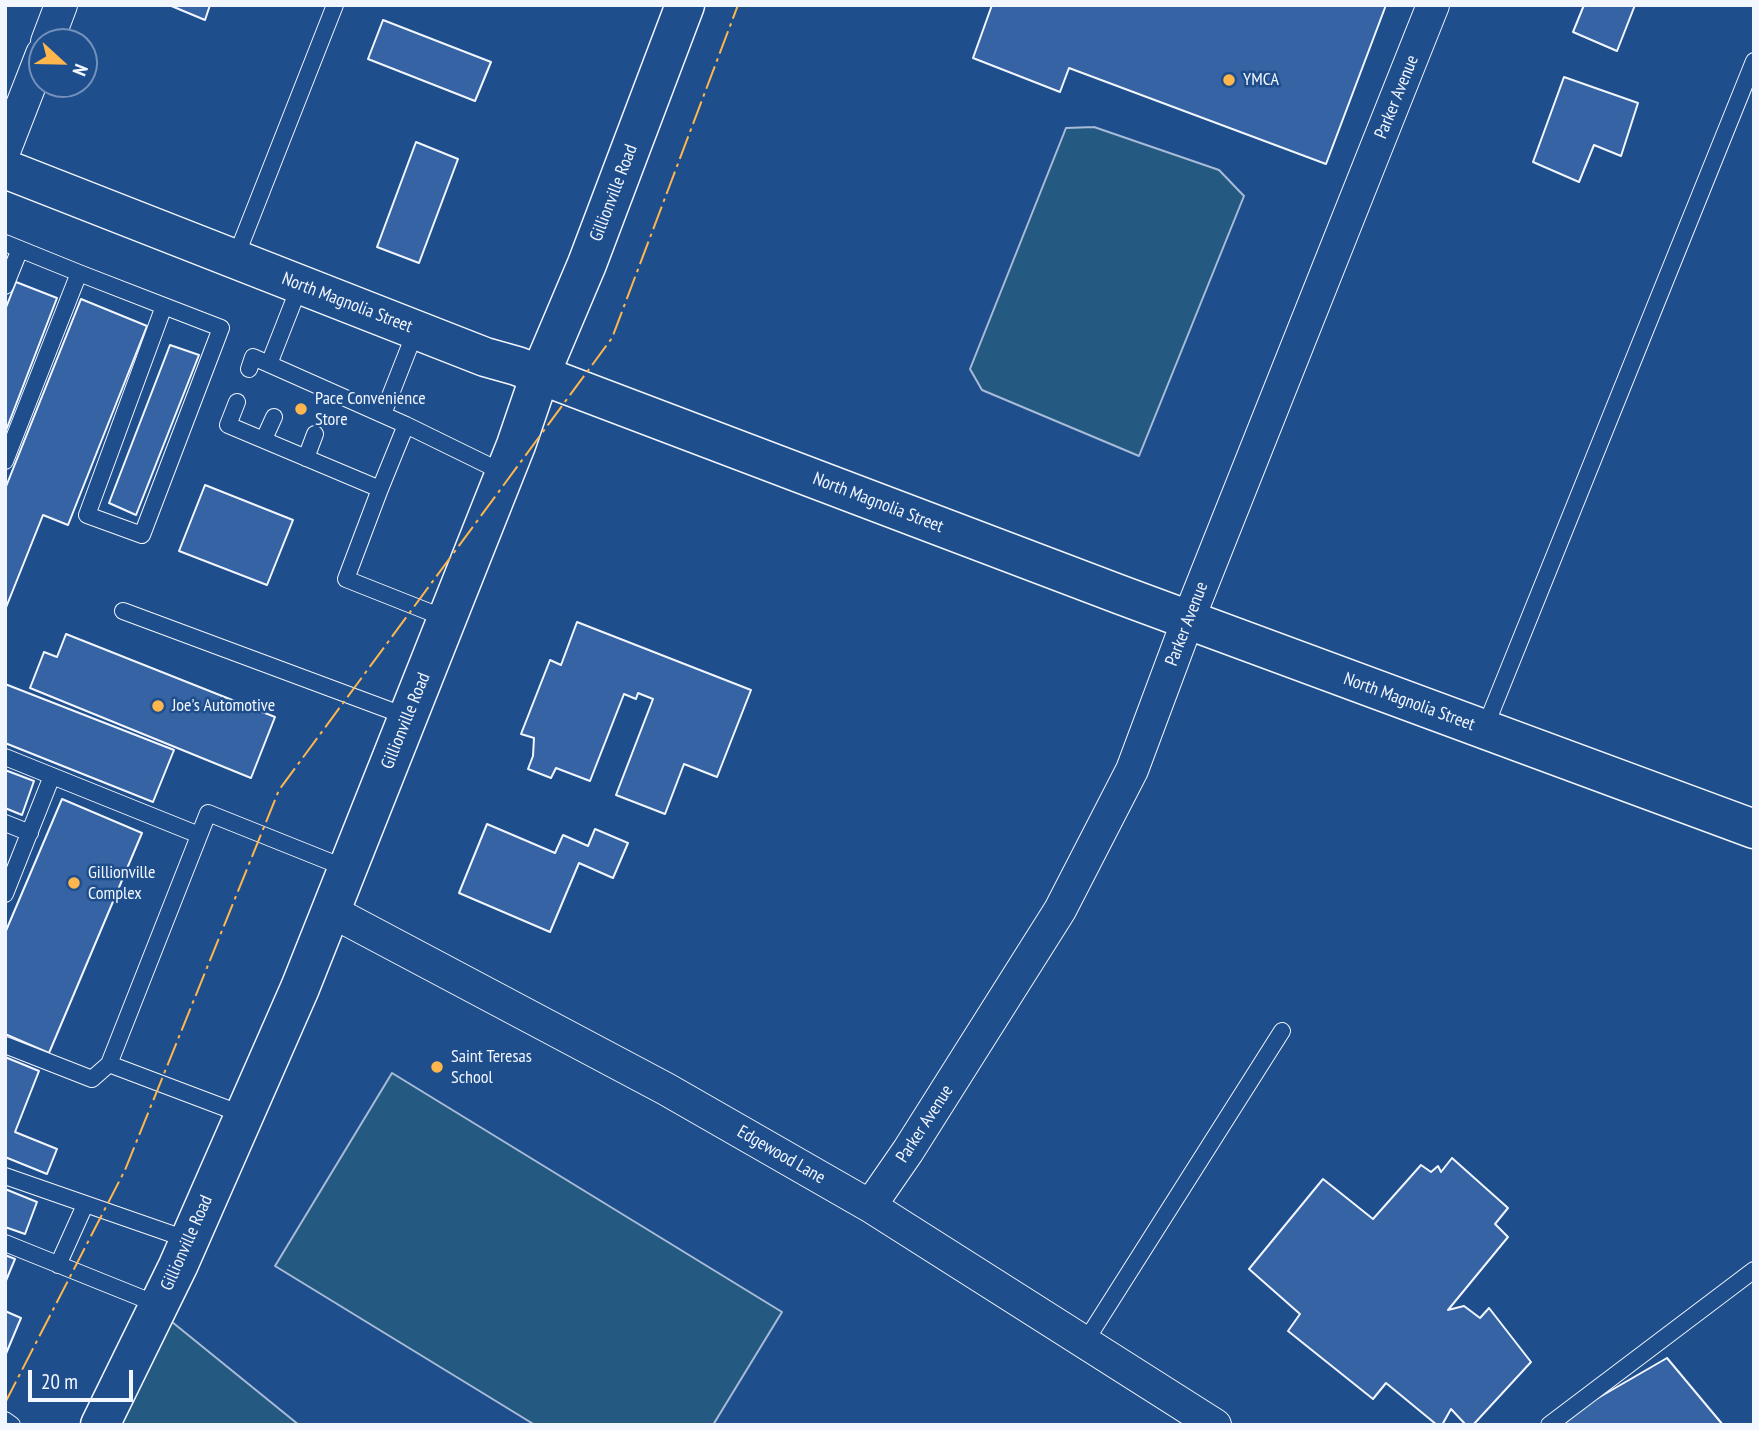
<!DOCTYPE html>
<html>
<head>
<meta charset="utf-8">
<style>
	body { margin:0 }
	#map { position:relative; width:1759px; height:1430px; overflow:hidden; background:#1f4e8c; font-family:"PT Sans Narrow",sans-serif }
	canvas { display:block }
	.frame { position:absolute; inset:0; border:7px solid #f2f6ff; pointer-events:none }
	.north { position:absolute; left:28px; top:28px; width:70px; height:70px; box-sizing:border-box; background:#1f4e8c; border:2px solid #7391ba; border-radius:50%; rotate:112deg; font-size:19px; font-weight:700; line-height:28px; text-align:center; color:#f2f6ff }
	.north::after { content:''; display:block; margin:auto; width:24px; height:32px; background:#ffb74d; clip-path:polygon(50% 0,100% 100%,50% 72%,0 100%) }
	.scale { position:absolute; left:28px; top:1370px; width:105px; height:32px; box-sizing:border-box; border:4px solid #f2f6ff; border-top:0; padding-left:9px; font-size:21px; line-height:24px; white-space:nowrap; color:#f2f6ff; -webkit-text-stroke:5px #1f4e8c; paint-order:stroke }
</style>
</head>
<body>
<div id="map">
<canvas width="1759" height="1430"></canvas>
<div class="frame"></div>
<div class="north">N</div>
<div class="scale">20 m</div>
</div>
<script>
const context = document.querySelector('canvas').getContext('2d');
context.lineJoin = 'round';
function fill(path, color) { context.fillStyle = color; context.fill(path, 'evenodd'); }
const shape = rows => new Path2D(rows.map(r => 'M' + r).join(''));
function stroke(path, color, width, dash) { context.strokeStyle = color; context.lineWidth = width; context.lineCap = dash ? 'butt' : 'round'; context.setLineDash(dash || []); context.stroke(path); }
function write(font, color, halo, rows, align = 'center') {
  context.font = font + ' "PT Sans Narrow",sans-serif'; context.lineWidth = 5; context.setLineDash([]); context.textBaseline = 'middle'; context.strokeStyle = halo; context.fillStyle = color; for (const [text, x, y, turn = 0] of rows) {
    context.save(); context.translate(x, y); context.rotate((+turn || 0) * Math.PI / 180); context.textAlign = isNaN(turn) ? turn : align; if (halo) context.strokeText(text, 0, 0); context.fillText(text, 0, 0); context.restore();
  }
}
const green = shape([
	[1094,127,1219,170,1244,196,1139,456,982,390,970,369,1066,128,1094,127],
	[392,1073,782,1312,713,1425,535,1425,275,1266,392,1073],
	[161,1313,299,1425,104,1425,161,1313]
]);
const building = shape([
	[169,5,210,5,205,20,169,5],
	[992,5,1386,5,1326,164,1069,68,1060,92,973,58,992,5],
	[1584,5,1635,5,1617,51,1573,32,1584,5],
	[383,20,491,62,475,101,368,59,383,20],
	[1564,77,1638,103,1621,156,1594,145,1579,182,1533,162,1564,77],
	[416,142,458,159,419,263,377,247,416,142],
	[16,282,57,298,5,433,5,310,16,282],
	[81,299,147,326,68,525,43,515,5,610,5,489,81,299],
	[170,345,199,355,136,515,109,503,170,345],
	[205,485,293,520,267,585,179,551,205,485],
	[577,622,751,690,717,777,684,764,665,814,616,795,653,699,638,693,636,699,624,694,590,781,556,768,551,778,528,769,533,756,534,738,521,734,550,660,561,665,577,622],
	[66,634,275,717,251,778,30,688,44,652,57,657,66,634],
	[5,684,174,750,153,802,5,743,5,684],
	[5,770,34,781,22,815,5,808,5,770],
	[62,799,142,833,49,1053,5,1034,5,933,62,799],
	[487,824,555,853,563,835,588,846,595,829,628,843,613,878,579,863,550,932,459,893,487,824],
	[5,1057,39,1071,15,1132,57,1149,47,1174,5,1157,5,1057],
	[1452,1158,1508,1208,1495,1224,1508,1237,1448,1310,1464,1306,1480,1318,1489,1308,1531,1362,1473,1425,1466,1425,1451,1409,1442,1425,1437,1425,1386,1383,1373,1399,1288,1331,1300,1314,1249,1269,1323,1179,1373,1219,1421,1165,1431,1172,1438,1166,1441,1172,1452,1158],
	[5,1189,37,1202,25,1234,5,1227,5,1189],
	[5,1255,15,1259,5,1283,5,1255],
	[5,1311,21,1318,5,1356,5,1311],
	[1667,1358,1723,1425,1558,1425,1591,1402,1667,1358]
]);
const service = shape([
	[5,243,79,273,164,306,221,328,142,535,87,515,164,306],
	[235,259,335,5],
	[5,286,20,249],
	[269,364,300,285],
	[249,369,253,357,406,425],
	[237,402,228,425,380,489],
	[383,414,416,330],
	[264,439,274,417],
	[306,458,315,434],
	[5,461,79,273],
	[123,611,408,717],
	[447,619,346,579,380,489,406,425,504,473],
	[1484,730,1754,61],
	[5,757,199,835],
	[5,823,30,833],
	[5,894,52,776],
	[5,1045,92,1079,109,1064],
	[244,1115,109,1064,208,813,348,869],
	[5,1176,189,1240],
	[5,1243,159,1305],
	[58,1265,85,1205],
	[1085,1342,1282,1031],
	[5,1420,12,1425],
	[1549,1425,1754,1270]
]);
const minor = shape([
	[47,42,61,5],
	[5,149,42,54],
	[331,911,666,1089,870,1206,1215,1425],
	[870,1206,908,1151,1060,910,1132,770,1188,620,1433,5]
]);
const tertiary = shape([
	[5,169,485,357,517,366,1121,595,1754,829]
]);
const secondary = shape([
	[100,1425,178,1266,300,988,516,445,540,375,587,264,685,5]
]);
const power = shape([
	[5,1403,125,1170,279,790,612,338,738,5]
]);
const markers = [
	[1229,80,7,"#ffb74d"],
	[301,409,7,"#ffb74d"],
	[158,706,7,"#ffb74d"],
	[74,883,7,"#ffb74d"],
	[437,1067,7,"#ffb74d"]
];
const poiNames = [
	["YMCA",1243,80],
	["Pace Convenience",315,399],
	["Store",315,420],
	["Joe's Automotive",172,706],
	["Gillionville",88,873],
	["Complex",88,894],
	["Saint Teresas",451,1057],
	["School",451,1078]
];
const streetNames = [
	["Parker Avenue",1397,97,-68],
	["Gillionville Road",614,193,-69],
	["North Magnolia Street",347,303,21],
	["North Magnolia Street",878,503,21],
	["Parker Avenue",1187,624,-69],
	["North Magnolia Street",1409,702,20],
	["Gillionville Road",406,721,-68],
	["Parker Avenue",925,1124,-57],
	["Edgewood Lane",781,1155,30],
	["Gillionville Road",187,1243,-66]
];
fill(green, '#245a82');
stroke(green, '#a8bbd7', 2);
fill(building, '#3563a3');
stroke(building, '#f2f6ff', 2);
stroke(service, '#f2f6ff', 18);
stroke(minor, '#f2f6ff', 34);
stroke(tertiary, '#f2f6ff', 41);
stroke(secondary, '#f2f6ff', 41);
stroke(service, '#1f4e8c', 16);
stroke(minor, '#1f4e8c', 32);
stroke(tertiary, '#1f4e8c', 38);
stroke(secondary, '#1f4e8c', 38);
stroke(power, '#ffb74d', 2, [24, 5, 3.5, 5]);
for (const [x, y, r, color] of markers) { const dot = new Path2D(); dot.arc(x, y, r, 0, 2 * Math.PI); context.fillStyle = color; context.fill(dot); stroke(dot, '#1f4e8c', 2.5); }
write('18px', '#f2f6ff', '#1f4e8c', poiNames, 'left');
write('18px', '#f2f6ff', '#1f4e8c', streetNames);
</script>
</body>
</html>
